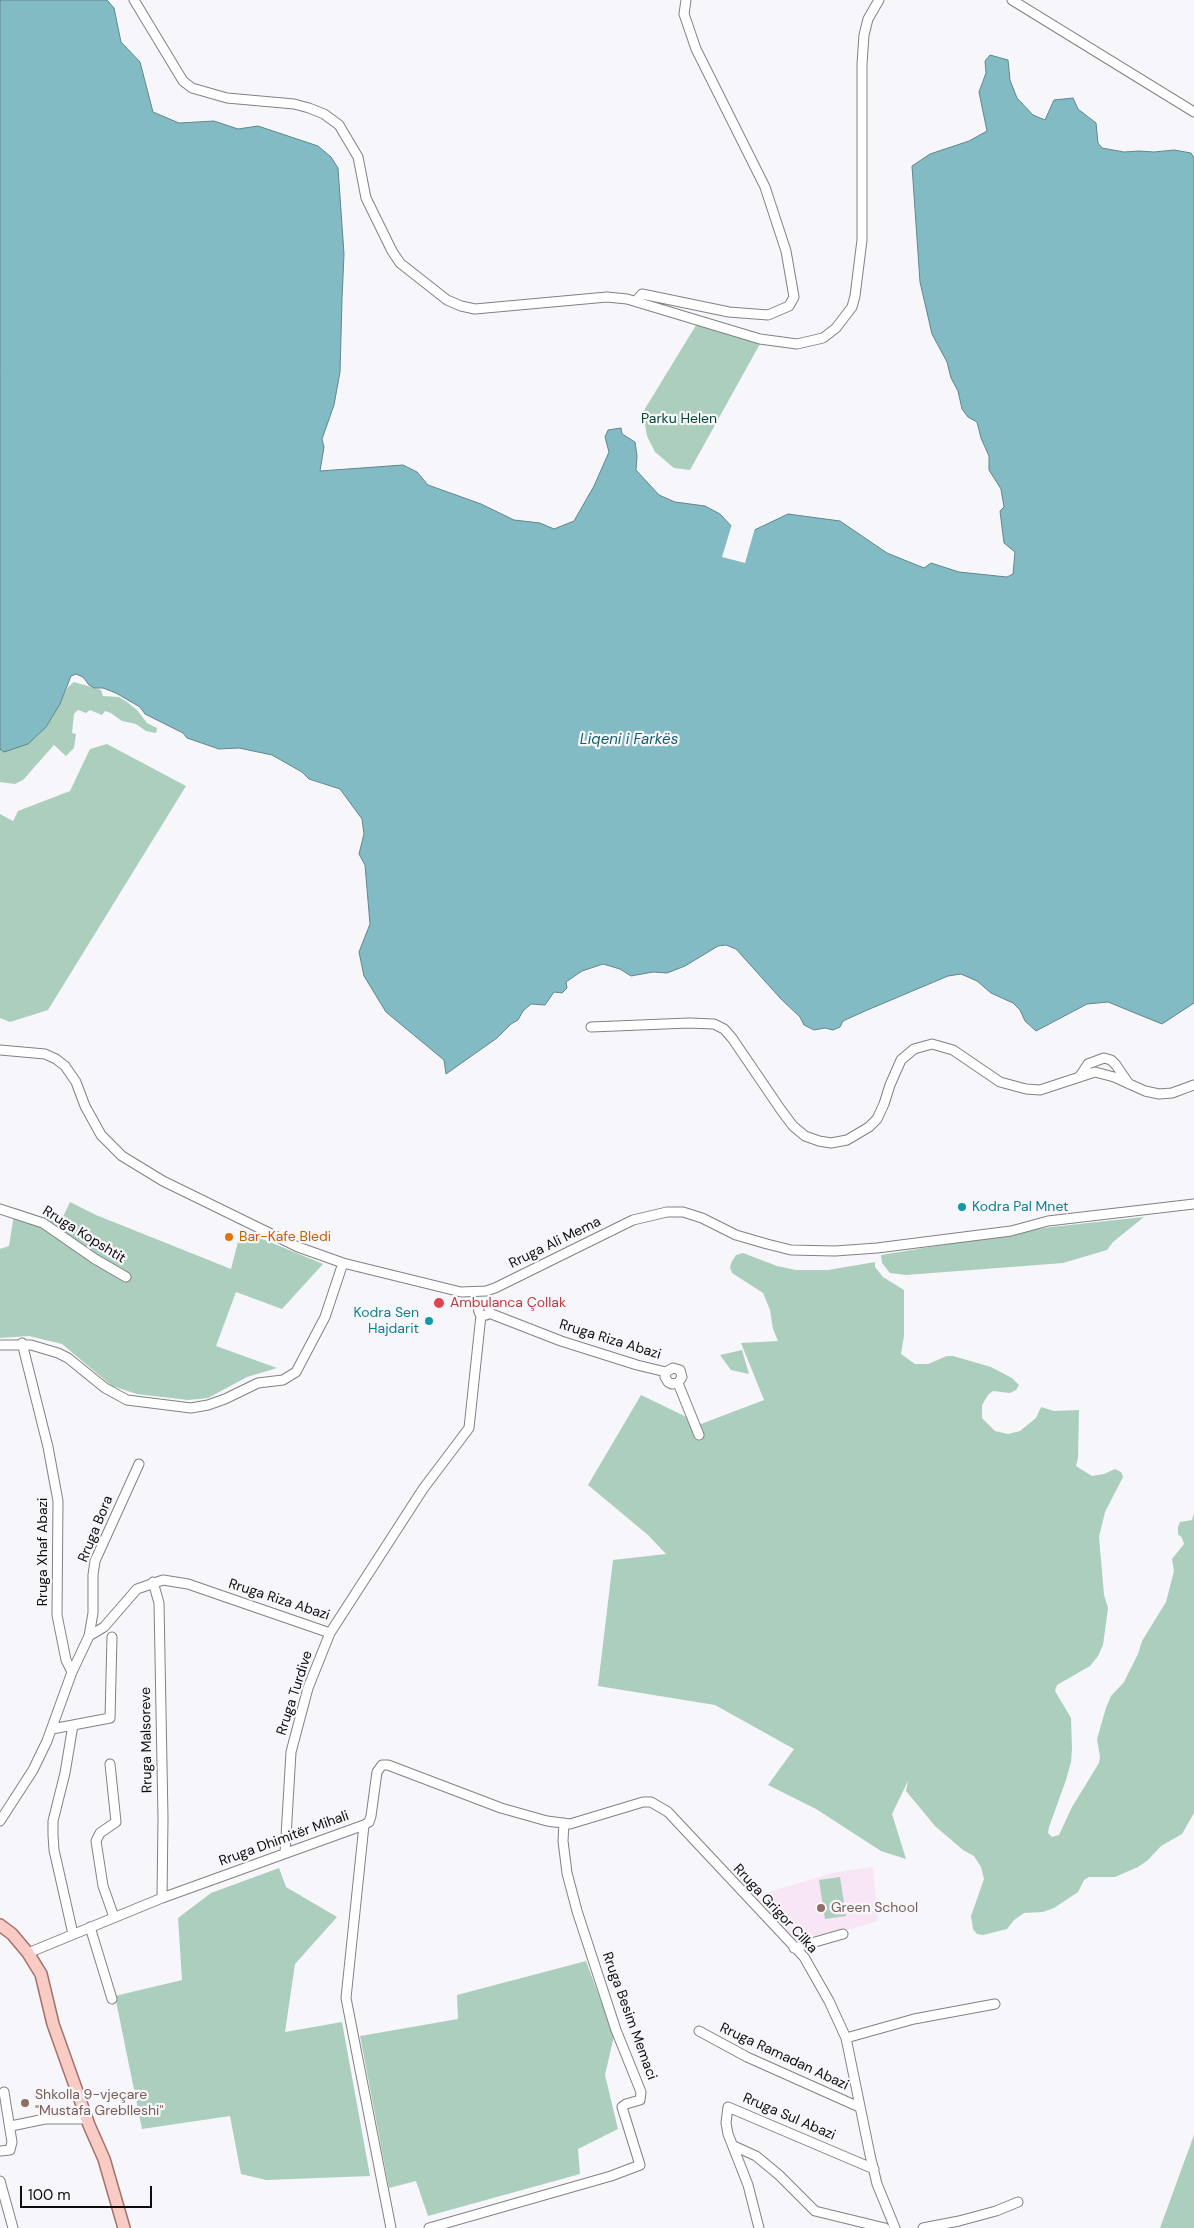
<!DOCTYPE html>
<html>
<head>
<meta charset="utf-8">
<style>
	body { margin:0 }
	#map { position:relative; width:1194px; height:2228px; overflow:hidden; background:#f7f6fb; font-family:"DM Sans",sans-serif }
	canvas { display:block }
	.scale { position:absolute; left:20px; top:2186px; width:132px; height:22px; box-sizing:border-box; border:2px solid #0d0c0e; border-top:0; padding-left:6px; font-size:15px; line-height:18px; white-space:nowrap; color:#0d0c0e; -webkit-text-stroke:4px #f7f6fb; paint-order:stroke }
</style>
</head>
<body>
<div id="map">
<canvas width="1194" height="2228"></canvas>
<div class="scale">100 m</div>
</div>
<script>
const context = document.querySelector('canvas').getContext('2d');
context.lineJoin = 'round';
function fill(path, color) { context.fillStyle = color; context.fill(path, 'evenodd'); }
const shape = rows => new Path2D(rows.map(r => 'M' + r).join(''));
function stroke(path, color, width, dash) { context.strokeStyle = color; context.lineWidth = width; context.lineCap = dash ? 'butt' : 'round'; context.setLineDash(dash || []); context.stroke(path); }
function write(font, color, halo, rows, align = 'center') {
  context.font = font + ' "DM Sans",sans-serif'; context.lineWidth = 4.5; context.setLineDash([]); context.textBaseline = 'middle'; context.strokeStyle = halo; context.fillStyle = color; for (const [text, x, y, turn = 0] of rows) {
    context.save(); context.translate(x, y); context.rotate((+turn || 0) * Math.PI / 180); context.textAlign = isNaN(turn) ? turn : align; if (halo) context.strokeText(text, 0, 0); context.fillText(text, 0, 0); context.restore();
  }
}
const education = shape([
	[873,1867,878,1921,847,1930,791,1940,755,1896,836,1872]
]);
const green = shape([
	[698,322,761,342,690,470,674,468,655,452,647,436,643,412],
	[74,682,101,690,103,696,119,697,127,702,137,710,147,723,157,728,156,733,146,731,136,724,122,721,111,713,105,711,102,715,90,710,86,713,78,710,74,714,72,733,76,734,74,748,66,756,54,745,23,780,15,784,0,782,0,749,4,752,28,744,46,727,68,687],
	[107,744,186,786,48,1010,10,1022,0,1018,0,814,13,821,18,811,70,791,90,749],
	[70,1202,96,1215,231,1269,241,1230,323,1264,282,1309,236,1292,216,1346,277,1368,247,1377,208,1398,188,1400,137,1394,112,1386,62,1344,29,1336,0,1338,0,1249,9,1246,15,1208,60,1223],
	[1144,1217,1113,1242,1107,1250,1063,1263,906,1275,890,1273,882,1263,881,1255,1051,1227],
	[743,1253,777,1266,796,1270,828,1270,875,1262,875,1267,883,1277,904,1290,904,1336,901,1354,915,1364,928,1364,947,1356,953,1356,991,1367,1012,1378,1019,1385,1016,1390,1010,1393,993,1391,988,1395,982,1405,982,1418,995,1431,1008,1434,1020,1431,1036,1418,1041,1407,1054,1411,1079,1410,1078,1458,1076,1466,1092,1476,1104,1474,1115,1469,1121,1472,1123,1477,1105,1512,1099,1537,1104,1595,1108,1608,1103,1645,1098,1656,1090,1666,1057,1685,1055,1691,1071,1718,1072,1749,1071,1762,1066,1780,1049,1827,1048,1833,1052,1837,1059,1835,1072,1807,1099,1763,1100,1757,1097,1739,1106,1708,1111,1696,1124,1682,1138,1654,1142,1641,1166,1602,1174,1571,1172,1559,1184,1544,1182,1538,1178,1534,1178,1527,1180,1522,1192,1520,1194,1513,1194,1813,1182,1834,1161,1846,1148,1860,1138,1867,1115,1877,1089,1877,1084,1880,1078,1892,1054,1908,1043,1912,1024,1913,1014,1920,1007,1929,983,1935,977,1934,973,1929,971,1916,984,1879,981,1867,974,1856,963,1850,935,1826,906,1791,908,1781,892,1814,906,1859,881,1851,816,1809,768,1785,794,1749,715,1705,598,1686,613,1560,666,1554,648,1535,588,1485,641,1395,701,1424,764,1400,741,1343,778,1341,773,1329,770,1310,763,1293,732,1273,730,1267,732,1261,736,1255],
	[742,1350,749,1374,731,1370,720,1355],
	[279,1868,286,1887,337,1917,295,1964,285,2032,342,2022,370,2176,266,2180,241,2174,230,2116,142,2129,115,1996,182,1980,178,1918,211,1893],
	[840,1877,846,1916,825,1919,819,1880],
	[586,1961,614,2036,605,2075,618,2129,578,2149,580,2174,428,2216,416,2181,389,2188,360,2036,458,2019,457,1995],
	[1194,2135,1194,2228,1160,2228]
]);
const water = shape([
	[0,0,107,0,114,8,121,42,140,62,153,112,179,123,214,121,238,129,258,126,318,146,331,157,338,168,344,254,342,299,340,372,334,405,322,439,324,447,320,471,403,465,417,472,428,485,481,504,514,520,540,523,554,529,574,521,594,486,609,452,605,437,608,430,621,428,622,434,635,442,637,456,636,470,659,495,675,502,705,506,720,514,735,530,746,534,788,514,840,521,887,553,924,568,931,563,959,572,1007,577,1013,574,1015,552,1004,543,1000,511,1004,507,1001,489,989,470,989,456,981,438,977,422,968,417,962,409,958,391,951,378,947,362,932,334,920,282,912,166,930,154,969,141,987,131,979,92,986,73,985,61,990,55,1008,60,1010,80,1017,98,1033,115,1045,120,1054,100,1073,98,1078,109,1096,123,1098,143,1102,148,1124,152,1139,151,1154,152,1174,150,1191,153,1194,158,1194,1003,1162,1024,1108,1002,1087,1004,1036,1031,1025,1021,1020,1010,1013,1003,991,993,977,981,961,974,948,976,865,1011,843,1021,840,1027,833,1030,825,1028,814,1030,804,1025,800,1017,781,999,736,949,726,945,718,946,685,966,667,973,653,972,631,976,620,969,603,964,582,971,566,982,567,988,562,993,554,992,545,1005,531,1004,523,1011,518,1020,511,1024,497,1038,446,1074,444,1060,386,1012,364,976,359,952,370,924,365,865,359,854,364,834,362,819,340,789,309,779,302,772,272,755,239,748,219,749,187,738,183,733,145,714,140,707,116,693,103,688,94,688,89,685,83,677,76,674,71,676,60,704,46,727,28,744,4,752,0,749,0,0]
]);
const pier = shape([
	[732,524,736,528,746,532,755,528,745,563,722,557]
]);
const minor = shape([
	[134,0,183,81,192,88,227,98,294,104,309,108,324,114,339,125,358,157,366,198,392,251,400,263,447,300,461,306,475,309,607,297,627,299,760,339,797,344,823,338,836,328,852,307,855,296,862,240,862,64,864,35,868,19,879,0],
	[1012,0,1194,112],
	[636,301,642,294,729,312,768,315,789,306,794,297,786,251,765,187,696,49,684,14,686,0],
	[591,1027,689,1023,714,1024,724,1029,732,1038,781,1110,793,1126,805,1136,819,1141,831,1143,847,1140,869,1127,877,1119,884,1104,890,1085,901,1060,914,1049,932,1044,953,1050,1000,1082,1026,1089,1040,1090,1095,1072,1114,1077,1145,1091,1159,1094,1172,1093,1194,1085],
	[0,1050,45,1054,56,1059,65,1066,76,1082,85,1106,101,1135,122,1156,163,1181,298,1247,343,1263,461,1292,486,1291,495,1288,633,1220,667,1212,683,1212,702,1218,736,1235,767,1244,791,1250,835,1251,877,1248,1011,1231,1048,1221,1194,1204],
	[1080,1076,1088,1064,1104,1058,1111,1060,1116,1065,1129,1084],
	[0,1209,43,1223,95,1259,126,1277],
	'478.5 1310a5.5 5.5 0 1 1 11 0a5.5 5.5 0 1 1-11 0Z',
	[489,1313,561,1341,637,1365,666,1372],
	[22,1343,48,1447,58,1501,57,1615,66,1660,72,1672],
	[0,1345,31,1345,58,1353,68,1358,105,1388,127,1400,191,1408,208,1405,225,1399,258,1383,283,1380,296,1372,325,1317,343,1263],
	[666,1372,673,1368,680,1370,682,1377,678,1383],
	[666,1372,665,1377,668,1382,672,1384,678,1383],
	[678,1383,699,1435],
	[153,1582,159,1603,163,1818,162,1898],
	[89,1636,93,1613,93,1575,95,1561,139,1464],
	[52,1729,110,1718,112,1637],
	[110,1764,116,1822,100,1833,96,1841,103,1886,114,1917],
	[0,1821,33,1770,47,1741,72,1672,89,1636,104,1627,137,1589,163,1580,188,1584,330,1633],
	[364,1825,346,1998,391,2228],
	[285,1853,291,1752,308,1688,330,1633,423,1489,469,1428,481,1315],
	[90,1927,112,1999],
	[73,1934,54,1850,53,1835,53,1821,65,1773,73,1725],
	[794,1948,843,1934],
	[28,1953,162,1898,364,1825,369,1822,371,1816,377,1772,382,1765,388,1765,501,1808,547,1821,570,1824,643,1802,651,1802,668,1812,804,1957,829,2001,846,2038,870,2155,877,2184,895,2228],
	[699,2031,747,2057,859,2107],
	[846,2038,914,2019,995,2004],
	[11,2126,45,2119,87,2119],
	[734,2146,756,2156,779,2175,815,2211,885,2228],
	[0,2151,10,2150,12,2142,4,2092],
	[0,2181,13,2228],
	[429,2228,611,2176,640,2165,622,2107,626,2104,640,2100,641,2092,616,2030,577,1911,567,1873,563,1841,564,1823],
	[759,2228,748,2185,728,2134,726,2123,728,2107,874,2169],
	[923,2228,959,2221,996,2211,1018,2202]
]);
const major = shape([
	[0,1925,12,1934,28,1953,41,1974,53,2024,89,2125,104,2159,124,2228]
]);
const markers = [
	[962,1207,5,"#0f9aa8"],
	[229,1237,5,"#e8710a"],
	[439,1303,6,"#e0444e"],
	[429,1321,5,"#0f9aa8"],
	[821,1908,5,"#8d6e63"],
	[25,2103,5,"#8d6e63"]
];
const parkNames = [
	["Parku Helen",679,419]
];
const cultureNames = [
	["Kodra Pal Mnet",972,1207],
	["Kodra Sen",419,1313,"right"],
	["Hajdarit",419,1329,"right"]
];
const streetNames = [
	["Rruga Kopshtit",84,1235,32],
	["Rruga Ali Mema",555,1243,-26],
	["Rruga Riza Abazi",610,1340,17],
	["Rruga Bora",96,1529,-68],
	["Rruga Xhaf Abazi",43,1552,-90],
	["Rruga Riza Abazi",279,1600,18],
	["Rruga Turdive",295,1693,-72],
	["Rruga Malsoreve",147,1740,-91],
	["Rruga Dhimitër Mihali",284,1839,-20],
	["Rruga Grigor Cilka",775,1909,47],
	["Rruga Besim Memaci",629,2016,70],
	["Rruga Ramadan Abazi",784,2057,25],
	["Rruga Sul Abazi",789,2117,23]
];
const foodNames = [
	["Bar-Kafe Bledi",239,1237]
];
const healthNames = [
	["Ambulanca Çollak",450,1303]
];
const educationNames = [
	["Green School",831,1908],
	["Shkolla 9-vjeçare",35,2095],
	["\"Mustafa Greblleshi\"",35,2111]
];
const waterNames = [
	["Liqeni i Farkës",629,740]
];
fill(education, '#f8e6f7');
fill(green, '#accebd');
fill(water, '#83bbc4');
stroke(water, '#60868d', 1);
fill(pier, '#f7f6fb');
stroke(minor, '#828085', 11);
stroke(major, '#a2726a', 14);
stroke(minor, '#fff', 9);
stroke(major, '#f8cbc4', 11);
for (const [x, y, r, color] of markers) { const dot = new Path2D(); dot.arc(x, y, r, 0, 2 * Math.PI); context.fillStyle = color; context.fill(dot); stroke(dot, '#f7f6fb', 2); }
write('14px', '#064731', '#f7f6fb', parkNames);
write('14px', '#0d838f', '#f7f6fb', cultureNames, 'left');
write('14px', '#0d0c0e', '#f7f6fb', streetNames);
write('14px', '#c56008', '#f7f6fb', foodNames, 'left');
write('14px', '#be3a42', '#f7f6fb', healthNames, 'left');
write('14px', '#785e54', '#f7f6fb', educationNames, 'left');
write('italic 15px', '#13606a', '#f7f6fb', waterNames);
</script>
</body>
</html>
